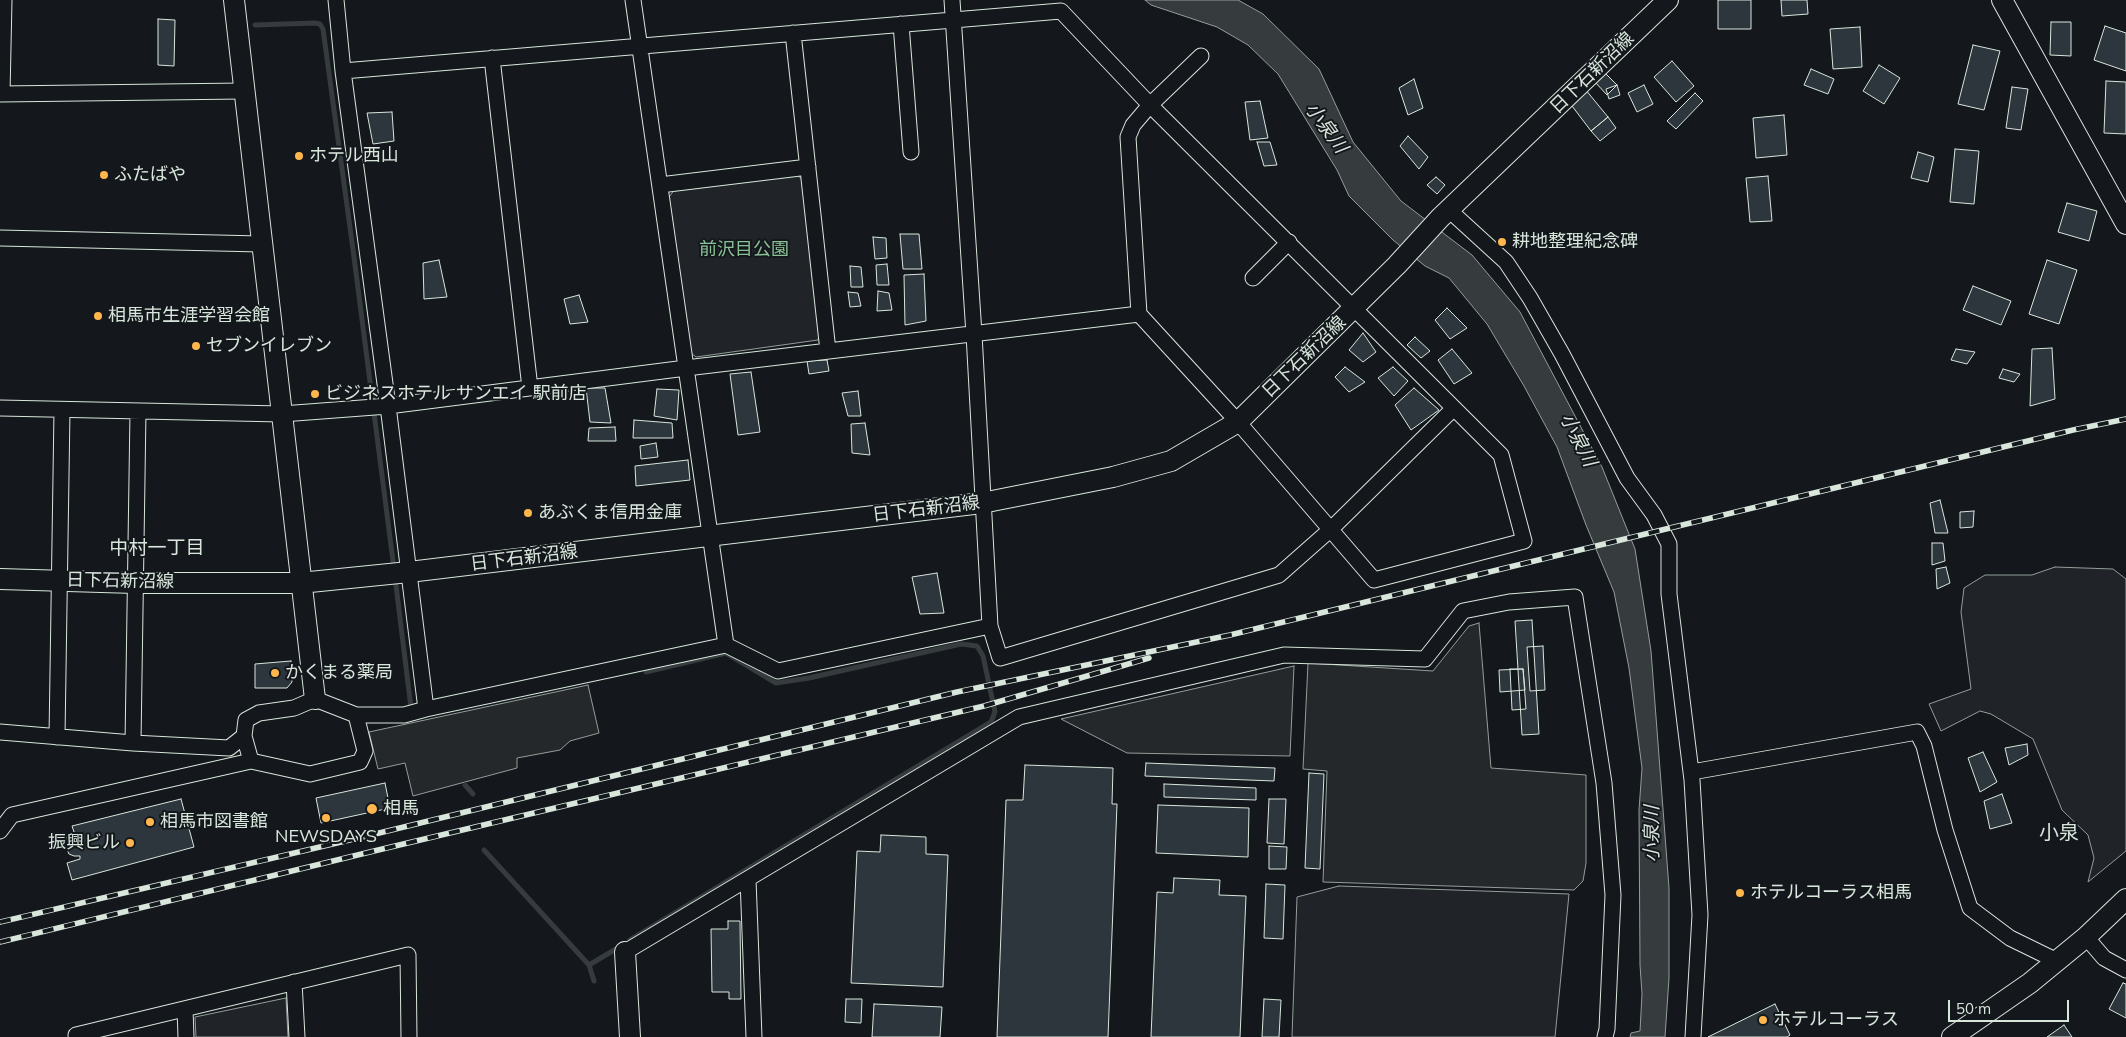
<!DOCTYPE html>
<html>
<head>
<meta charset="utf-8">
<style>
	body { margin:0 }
	#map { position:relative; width:2126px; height:1037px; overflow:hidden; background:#14181c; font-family:Mulish,sans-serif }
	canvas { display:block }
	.scale { position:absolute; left:1948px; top:1000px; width:121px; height:22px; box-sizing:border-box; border:2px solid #d8e6dc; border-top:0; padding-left:6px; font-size:15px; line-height:18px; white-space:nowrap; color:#d8e6dc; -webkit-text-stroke:4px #14181c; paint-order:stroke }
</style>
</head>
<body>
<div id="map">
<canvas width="2126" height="1037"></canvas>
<div class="scale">50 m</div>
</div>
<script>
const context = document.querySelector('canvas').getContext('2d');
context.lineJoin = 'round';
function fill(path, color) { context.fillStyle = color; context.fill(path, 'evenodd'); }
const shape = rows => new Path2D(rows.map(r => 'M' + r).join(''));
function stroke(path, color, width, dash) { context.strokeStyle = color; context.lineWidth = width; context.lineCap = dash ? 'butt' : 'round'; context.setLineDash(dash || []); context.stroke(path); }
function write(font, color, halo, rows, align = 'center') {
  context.font = font + ' Mulish,"Noto Sans JP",sans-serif'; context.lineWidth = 4; context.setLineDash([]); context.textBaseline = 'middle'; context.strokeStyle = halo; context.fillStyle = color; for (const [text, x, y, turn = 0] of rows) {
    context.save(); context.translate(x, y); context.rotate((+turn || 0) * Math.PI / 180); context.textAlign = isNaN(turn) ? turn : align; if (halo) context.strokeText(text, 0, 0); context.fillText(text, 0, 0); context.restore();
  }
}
const green = shape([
	[797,175,803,180,820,332,818,340,696,357,691,353,669,197,675,189,797,175],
	[2055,567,2113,569,2126,579,2126,851,2088,882,2094,858,2088,835,2062,810,2033,739,1991,714,1980,711,1941,731,1929,704,1971,689,1961,612,1964,588,1985,575,2032,575,2055,567],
	[1339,886,1569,894,1555,1037,1292,1037,1297,897,1339,886],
	[286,998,288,1037,196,1037,195,1017,286,998]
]);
const parking = shape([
	[1479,623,1491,768,1586,775,1586,863,1583,881,1574,890,1323,882,1327,771,1303,769,1308,663,1433,671,1469,626,1479,623],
	[1294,666,1290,756,1127,753,1061,719,1294,666],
	[588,685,599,733,570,741,560,750,517,758,517,768,413,796,405,763,378,769,369,732,588,685]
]);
const water = shape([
	[1145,0,1238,0,1263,14,1319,69,1353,142,1401,201,1472,255,1520,312,1602,467,1635,549,1651,651,1669,888,1669,978,1665,1037,1630,1037,1631,1033,1640,1031,1642,994,1640,965,1639,810,1642,768,1629,668,1614,592,1586,525,1557,447,1524,386,1487,324,1449,278,1425,266,1393,240,1349,196,1337,170,1278,74,1248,45,1217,27,1151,5,1145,0]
]);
const stream = shape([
	[255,25,315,23,320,24,323,29,354,257,394,569],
	[395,577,411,708],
	[465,785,473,794],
	[484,850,589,965,594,981],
	[630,940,991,722,995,712,983,656,977,646,961,644,809,678,776,683,726,653,646,672],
	[589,965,621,946]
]);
const building = shape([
	[1718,0,1751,0,1751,29,1718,29,1718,0],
	[1781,0,1807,0,1808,14,1782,16,1781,0],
	[158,19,175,20,174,66,158,65,158,19],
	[2051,22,2071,22,2071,56,2050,55,2051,22],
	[2105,26,2126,33,2126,71,2094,60,2105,26],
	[1860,27,1862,67,1833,69,1830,29,1860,27],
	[1973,45,2000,51,1984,110,1958,104,1973,45],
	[1672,61,1694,86,1676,102,1654,77,1672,61],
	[1879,65,1900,78,1884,104,1863,91,1879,65],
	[1811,69,1834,79,1828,94,1804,85,1811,69],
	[1605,73,1617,85,1607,95,1595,82,1605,73],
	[1414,79,1423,108,1408,115,1399,88,1414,79],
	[2106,81,2126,82,2126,134,2104,133,2106,81],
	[1617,85,1620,95,1609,99,1606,89,1617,85],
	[1644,85,1653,104,1637,112,1628,93,1644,85],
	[2012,87,2028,89,2021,130,2006,128,2012,87],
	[1585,89,1608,117,1591,131,1569,102,1585,89],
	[1695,93,1703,101,1676,129,1667,121,1695,93],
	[1260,101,1268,138,1250,140,1245,102,1260,101],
	[392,112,394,141,373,144,367,113,392,112],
	[1784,115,1787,155,1756,158,1753,118,1784,115],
	[1608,117,1616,128,1600,141,1591,131,1608,117],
	[1408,136,1428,157,1419,169,1400,146,1408,136],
	[1257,142,1270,142,1277,165,1264,166,1257,142],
	[1955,149,1979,151,1974,204,1950,202,1955,149],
	[1918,152,1934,157,1928,182,1911,178,1918,152],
	[1768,176,1772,221,1750,222,1746,178,1768,176],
	[1436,177,1445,185,1437,194,1427,185,1436,177],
	[2067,203,2097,211,2089,241,2058,232,2067,203],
	[900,234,919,234,922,269,903,269,900,234],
	[873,237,886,238,887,258,875,259,873,237],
	[439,260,447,297,424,299,423,263,439,260],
	[2047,260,2077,270,2059,324,2029,314,2047,260],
	[887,264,889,285,877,285,876,265,887,264],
	[850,266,861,267,863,287,851,287,850,266],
	[924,274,926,321,905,325,904,275,924,274],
	[1973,286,2011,301,2001,325,1963,310,1973,286],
	[878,291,889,293,892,310,877,311,878,291],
	[848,292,858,293,861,306,850,307,848,292],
	[579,295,588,322,570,324,564,299,579,295],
	[1447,308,1467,328,1450,339,1435,320,1447,308],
	[1363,333,1376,352,1363,362,1349,350,1363,333],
	[1415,337,1430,351,1421,358,1407,345,1415,337],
	[2052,348,2055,399,2030,406,2032,349,2052,348],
	[1452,349,1472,373,1454,384,1438,360,1452,349],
	[1956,349,1975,352,1967,364,1951,360,1956,349],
	[827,360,829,371,809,374,807,361,827,360],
	[1345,367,1365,382,1349,392,1335,377,1345,367],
	[1393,367,1408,381,1394,396,1378,378,1393,367],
	[2003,369,2020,374,2014,382,1999,378,2003,369],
	[751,372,760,432,738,435,730,374,751,372],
	[586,388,605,388,611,423,590,422,586,388],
	[1414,388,1439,410,1411,430,1395,405,1414,388],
	[657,389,679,390,677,420,654,416,657,389],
	[858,391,861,416,848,416,842,393,858,391],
	[634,420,672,423,673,438,633,438,634,420],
	[865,423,870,455,852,453,851,424,865,423],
	[615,427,616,441,588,441,589,428,615,427],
	[656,443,658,457,641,459,640,446,656,443],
	[688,460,690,480,636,486,635,466,688,460],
	[1940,500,1948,533,1935,533,1930,503,1940,500],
	[1974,511,1973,527,1960,528,1960,512,1974,511],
	[1932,543,1943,543,1945,561,1932,565,1932,543],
	[1946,567,1950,583,1937,589,1936,569,1946,567],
	[937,573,944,613,920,614,912,577,937,573],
	[1532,620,1539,734,1522,735,1515,621,1532,620],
	[1543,646,1545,690,1530,691,1527,647,1543,646],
	[291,661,292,682,287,688,255,688,255,664,291,661],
	[1510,669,1523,669,1526,709,1512,710,1510,669],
	[1523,669,1525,690,1500,692,1499,670,1523,669],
	[2027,744,2028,755,2009,765,2005,748,2027,744],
	[1983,752,1997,782,1980,792,1968,758,1983,752],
	[1146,763,1275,768,1274,781,1145,776,1146,763],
	[1025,765,1113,768,1112,804,1117,804,1108,1037,997,1037,1006,800,1023,800,1025,765],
	[1309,773,1324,774,1320,869,1305,868,1309,773],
	[385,783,390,808,321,823,316,798,385,783],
	[1164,784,1256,788,1256,800,1164,797,1164,784],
	[2002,794,2012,823,1990,829,1984,801,2002,794],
	[181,799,194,847,72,880,67,863,80,859,80,856,74,856,69,854,66,847,66,838,69,834,74,832,72,826,181,799],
	[1269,799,1286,799,1284,844,1267,843,1269,799],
	[1158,805,1249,808,1248,857,1156,853,1158,805],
	[881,835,926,837,926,854,948,855,943,987,851,983,857,851,880,852,881,835],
	[1269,846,1287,847,1286,869,1269,869,1269,846],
	[1174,878,1220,880,1219,895,1246,896,1240,1037,1151,1037,1157,892,1173,893,1174,878],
	[1266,884,1285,885,1283,939,1264,938,1266,884],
	[728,921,740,921,741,999,729,999,729,992,712,992,711,929,728,929,728,921],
	[2123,983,2126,984,2126,1018,2109,1009,2123,983],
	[846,999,862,999,861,1023,845,1022,846,999],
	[1264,999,1281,1000,1279,1037,1262,1037,1264,999],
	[874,1004,942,1007,940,1037,872,1037,874,1004],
	[1775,1004,1790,1035,1787,1037,1708,1037,1775,1004],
	[2064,1025,2072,1037,2047,1037,2064,1025]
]);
const street = shape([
	[336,0,343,71,388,406,426,709,726,645,778,671,990,626,974,334,952,0],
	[633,0,726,645],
	[901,24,911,152],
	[793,33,828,351],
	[492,58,530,388],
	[0,94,243,91],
	[2,94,4,0],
	[660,185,808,167],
	[1449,210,1506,262,1530,298,1562,354,1627,478,1654,515,1669,544,1669,594,1692,780,1700,915,1693,1037],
	[0,238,261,244],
	[1253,278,1289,242],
	[1139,314,1128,137,1133,125,1150,105,1201,56],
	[0,408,282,414,388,406,686,368,1139,314,1238,422,1374,580,1524,541,1501,455,1150,105,1061,11,343,71],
	[990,626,1000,658,1279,575,1330,530,1453,409],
	[315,699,356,715,365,751,360,762,310,774,251,761,244,736,246,720,259,713,294,708,315,699],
	[356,715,404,715,426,709],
	[0,732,133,743,229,748,244,736],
	[57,737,62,410],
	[133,743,138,411],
	[1692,772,1917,732,1924,746,1945,830,1970,908,2010,938,2057,961],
	[0,831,12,815,251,761],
	[748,879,754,1037],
	[2086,937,2104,958,2126,970],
	[625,952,1019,717,1284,655,1425,659,1463,611,1509,602,1575,597,1604,783,1613,895,1607,1029,1605,1037],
	[294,982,297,1037],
	[185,1009,186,1037],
	[77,1037,76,1035,408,955,409,1037]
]);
const secondary = shape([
	[234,0,315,699],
	[2002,0,2126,224],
	[0,579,135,583,300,583,409,572,982,503,1113,477,1171,461,1238,422,1397,265,1440,218,1668,0],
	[625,952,630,1037],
	[1952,1037,2030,983,2086,937,2126,899]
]);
const rail = shape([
	[0,922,371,835,957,692,1230,635,2073,430,2126,419],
	[0,942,374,851,984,706,1149,658]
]);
const markers = [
	[299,156,5,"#ffb74d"],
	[104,175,5,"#ffb74d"],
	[1502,242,5,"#ffb74d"],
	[98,316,5,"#ffb74d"],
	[196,346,5,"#ffb74d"],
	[315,394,5,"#ffb74d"],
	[528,513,5,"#ffb74d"],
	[275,673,5,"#ffb74d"],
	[372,809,6,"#ffb74d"],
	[326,818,5,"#ffb74d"],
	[150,822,5,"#ffb74d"],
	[130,843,5,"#ffb74d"],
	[1740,893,5,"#ffb74d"],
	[1763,1020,5,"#ffb74d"]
];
const streetNames = [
	["日下石新沼線",1592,73,-44],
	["日下石新沼線",1304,357,-44],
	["日下石新沼線",926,509,-7],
	["日下石新沼線",524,558,-7],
	["日下石新沼線",120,581,1]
];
const poiNames = [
	["ホテル西山",309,156],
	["ふたばや",114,175],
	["耕地整理紀念碑",1512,242],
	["相馬市生涯学習会館",108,316],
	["セブンイレブン",206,346],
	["ビジネスホテル サンエイ 駅前店",325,394],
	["あぶくま信用金庫",538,513],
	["かくまる薬局",285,673],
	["相馬",383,809],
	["相馬市図書館",160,822],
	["NEWSDAYS",326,837,"center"],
	["振興ビル",120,843,"right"],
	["ホテルコーラス相馬",1750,893],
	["ホテルコーラス",1773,1020]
];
const parkNames = [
	["前沢目公園",744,250]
];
const waterNames = [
	["小泉川",1326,128,54],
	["小泉川",1578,440,63],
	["小泉川",1652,834,-90]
];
const neighbourhoodNames = [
	["中村一丁目",157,548]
];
const quarterNames = [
	["小泉",2059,833]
];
fill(green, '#202428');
stroke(green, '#939e99', 1);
fill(parking, '#24282b');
stroke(parking, '#939e99', 1);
fill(water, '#363b3e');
stroke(water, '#939e99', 1);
stroke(stream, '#363b3e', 5);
fill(building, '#2c363c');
stroke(building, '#d8e6dc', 1);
stroke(street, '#d8e6dc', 17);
stroke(secondary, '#d8e6dc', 22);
stroke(street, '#14181c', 15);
stroke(secondary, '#14181c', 20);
stroke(rail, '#d8e6dc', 5.5);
stroke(rail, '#14181c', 4, [11]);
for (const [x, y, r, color] of markers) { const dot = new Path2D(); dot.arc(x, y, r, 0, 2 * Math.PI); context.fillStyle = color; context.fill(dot); stroke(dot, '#14181c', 2); }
write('18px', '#d8e6dc', '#14181c', streetNames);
write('18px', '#d8e6dc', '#14181c', poiNames, 'left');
write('18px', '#8ac095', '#14181c', parkNames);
write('italic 19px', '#d8e6dc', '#14181c', waterNames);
write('19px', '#d8e6dc', '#14181c', neighbourhoodNames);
write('20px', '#d8e6dc', '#14181c', quarterNames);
</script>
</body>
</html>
